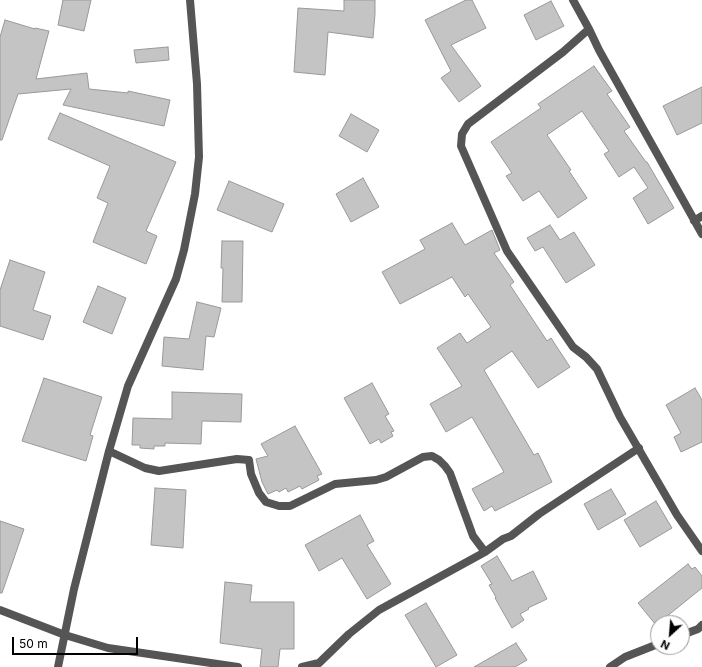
<!DOCTYPE html>
<html>
<head>
<meta charset="utf-8">
<style>
	body { margin:0 }
	#map { position:relative; width:702px; height:667px; overflow:hidden; background:#fff; font-family:Inter,sans-serif }
	canvas { display:block }
	.north { position:absolute; left:650px; top:615px; width:40px; height:40px; box-sizing:border-box; background:#fff; border:1px solid #999; border-radius:50%; rotate:206deg; font-size:11px; font-weight:700; line-height:16px; text-align:center; color:#000 }
	.north::after { content:''; display:block; margin:auto; width:14px; height:18px; background:#000; clip-path:polygon(50% 0,100% 100%,50% 72%,0 100%) }
	.scale { position:absolute; left:12px; top:637px; width:126px; height:18px; box-sizing:border-box; border:2px solid #000; border-top:0; padding-left:5px; font-size:12px; line-height:14px; white-space:nowrap; color:#000; -webkit-text-stroke:3px #fff; paint-order:stroke }
</style>
</head>
<body>
<div id="map">
<canvas width="702" height="667"></canvas>
<div class="north">N</div>
<div class="scale">50 m</div>
</div>
<script>
const context = document.querySelector('canvas').getContext('2d');
context.lineJoin = 'round';
function fill(path, color) { context.fillStyle = color; context.fill(path, 'evenodd'); }
const shape = rows => new Path2D(rows.map(r => 'M' + r).join(''));
function stroke(path, color, width, dash) { context.strokeStyle = color; context.lineWidth = width; context.lineCap = dash ? 'butt' : 'round'; context.setLineDash(dash || []); context.stroke(path); }
const building = shape([
	[63,0,91,0,84,31,58,25,63,0],
	[344,0,375,0,375,14,373,38,328,32,325,75,294,72,298,8,344,11,344,0],
	[466,0,472,0,486,28,451,45,481,86,459,102,441,78,451,71,425,20,466,0],
	[551,1,564,26,536,40,524,15,551,1],
	[5,20,35,29,35,28,49,31,36,79,87,73,89,89,128,93,128,91,170,100,164,126,63,105,71,89,18,94,2,140,0,140,0,37,5,20],
	[168,47,169,60,136,63,134,50,168,47],
	[594,66,612,91,607,94,630,127,624,131,646,162,647,162,674,208,648,224,633,198,648,188,634,167,619,177,604,154,609,151,582,111,547,135,571,170,569,171,587,198,558,218,539,191,523,201,506,176,512,173,491,142,541,108,538,104,594,66],
	[702,87,702,123,677,135,663,106,702,87],
	[60,113,176,162,146,231,157,236,146,264,93,242,108,203,97,198,110,166,48,139,60,113],
	[351,114,379,130,367,152,339,136,351,114],
	[363,178,379,207,351,222,336,194,363,178],
	[229,181,284,204,272,232,217,210,229,181],
	[452,223,465,245,492,230,500,250,494,253,514,282,510,285,547,341,551,338,570,367,538,388,512,351,484,370,534,455,538,453,552,482,495,511,492,506,484,511,472,489,504,472,472,417,446,432,430,404,462,386,437,348,460,333,467,343,491,327,468,294,465,297,452,277,400,304,382,272,425,249,420,240,452,223],
	[550,225,560,240,574,232,595,265,566,283,543,247,535,251,527,238,550,225],
	[222,241,243,241,242,302,222,302,223,268,221,268,222,241],
	[10,260,45,272,33,310,51,316,43,340,0,326,0,290,10,260],
	[98,286,126,298,112,334,83,322,98,286],
	[197,302,221,308,214,337,206,336,203,370,162,366,164,337,189,339,197,302],
	[44,378,102,397,90,435,93,436,86,461,22,441,44,378],
	[372,383,389,414,385,416,394,431,391,432,393,436,381,443,379,439,370,444,344,398,372,383],
	[695,388,702,400,702,442,681,452,674,437,681,433,666,405,695,388],
	[172,392,242,394,241,422,202,421,201,444,165,443,165,446,154,446,154,449,140,448,140,445,132,445,133,418,172,419,172,392],
	[295,426,322,474,317,476,319,480,302,489,300,486,288,492,286,488,279,492,277,490,268,494,262,482,256,459,268,456,261,444,295,426],
	[155,488,186,490,183,548,151,545,155,488],
	[611,489,626,514,598,530,584,504,611,489],
	[656,501,672,528,640,547,624,520,656,501],
	[360,515,374,541,367,545,391,584,367,599,342,558,319,571,305,545,360,515],
	[0,521,24,529,2,593,0,593,0,521],
	[497,556,512,581,533,571,547,599,528,608,529,609,520,614,524,620,512,628,495,598,496,597,489,585,492,584,481,566,497,556],
	[688,564,692,569,695,567,702,576,702,588,656,625,638,603,688,564],
	[225,582,252,585,250,602,294,602,294,649,280,649,278,667,260,667,262,649,220,643,225,582],
	[426,603,457,655,436,667,405,615,426,603],
	[516,643,527,660,515,667,474,667,516,643]
]);
const minor = shape([
	[573,0,589,29,599,50,702,234],
	[589,29,563,52,468,124,462,134,461,146,507,251,573,347,586,357,597,369,620,417,677,515,702,551],
	[694,221,702,216],
	[109,451,145,468,159,471,237,459,249,460,251,474,259,493,266,502,279,506,290,506,335,484,376,480,386,477,423,457,432,456,439,460,445,466,450,473,473,536,485,552,503,539,511,536,539,514,639,448],
	[0,610,65,635,108,648,238,667],
	[682,635,698,629,702,625],
	[58,667,74,589,109,451,128,386,176,279,184,250,195,194,199,157,197,84,190,0],
	[302,667,319,663,349,634,379,610,485,552],
	[610,667,625,657,658,644]
]);
fill(building, '#c4c4c4');
stroke(building, '#999', 1);
stroke(minor, '#555', 8);
</script>
</body>
</html>
